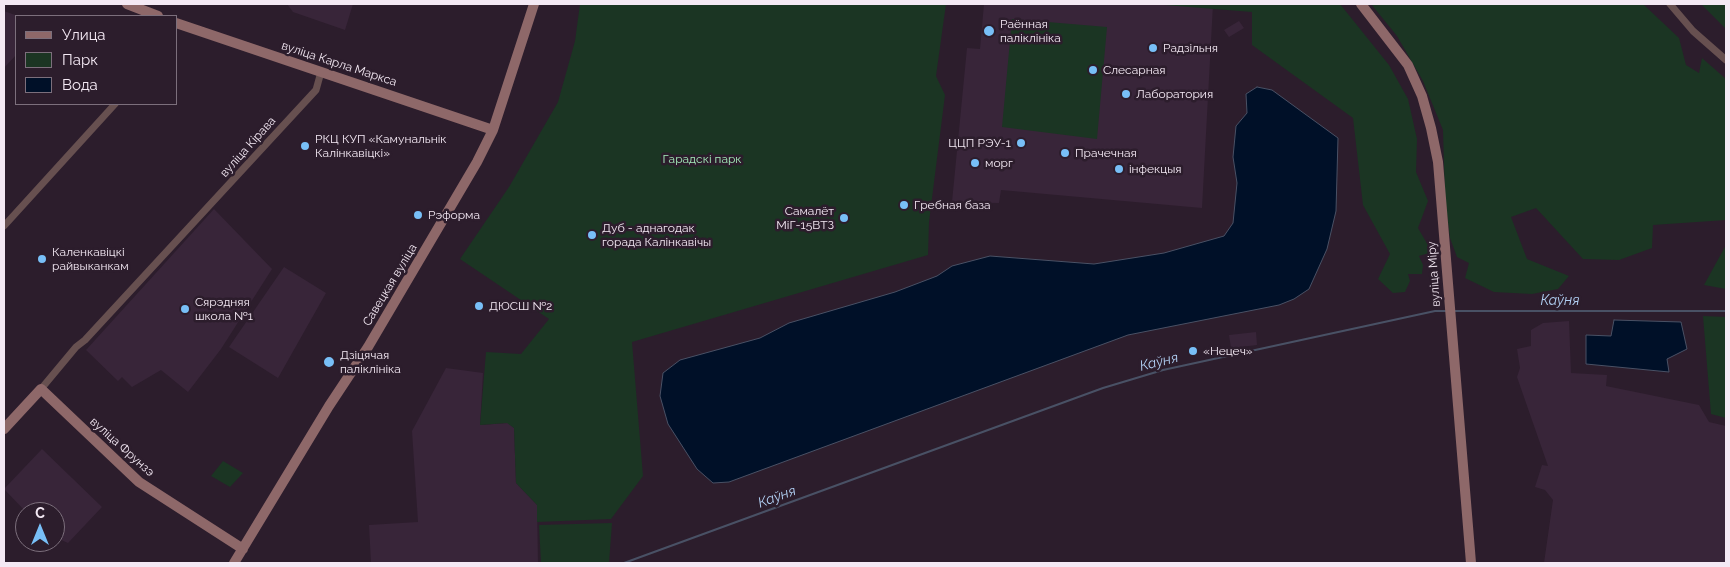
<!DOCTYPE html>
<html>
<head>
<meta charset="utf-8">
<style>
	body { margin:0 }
	#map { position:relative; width:1730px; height:567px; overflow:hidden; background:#2c1d2c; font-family:Raleway,sans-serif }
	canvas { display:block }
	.frame { position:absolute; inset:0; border:5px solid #f4e9f4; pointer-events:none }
	.legend { position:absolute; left:15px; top:15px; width:162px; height:90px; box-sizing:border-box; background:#2c1d2c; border:1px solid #7c6f7c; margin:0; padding:6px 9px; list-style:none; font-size:15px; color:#f4e9f4 }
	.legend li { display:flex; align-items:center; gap:10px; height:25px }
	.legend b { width:25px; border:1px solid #7c6f7c }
	.north { position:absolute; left:15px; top:502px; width:50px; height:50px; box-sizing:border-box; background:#2c1d2c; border:1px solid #7c6f7c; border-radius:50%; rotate:0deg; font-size:14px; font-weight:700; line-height:20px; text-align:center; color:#f4e9f4 }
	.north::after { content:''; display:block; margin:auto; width:18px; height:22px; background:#78bff7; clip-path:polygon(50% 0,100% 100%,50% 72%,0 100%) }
</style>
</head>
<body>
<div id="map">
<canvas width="1730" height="567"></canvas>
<div class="frame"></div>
<ul class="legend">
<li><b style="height:6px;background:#8e6869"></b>Улица</li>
<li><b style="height:14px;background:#1b3523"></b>Парк</li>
<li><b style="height:14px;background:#001028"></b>Вода</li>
</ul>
<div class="north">С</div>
</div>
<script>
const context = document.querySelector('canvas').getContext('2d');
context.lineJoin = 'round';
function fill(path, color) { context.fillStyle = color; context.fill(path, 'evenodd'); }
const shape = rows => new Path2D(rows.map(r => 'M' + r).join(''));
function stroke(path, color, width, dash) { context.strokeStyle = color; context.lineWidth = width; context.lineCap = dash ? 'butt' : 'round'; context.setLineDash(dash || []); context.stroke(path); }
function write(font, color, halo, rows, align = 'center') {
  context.font = font + ' Raleway,sans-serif'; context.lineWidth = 5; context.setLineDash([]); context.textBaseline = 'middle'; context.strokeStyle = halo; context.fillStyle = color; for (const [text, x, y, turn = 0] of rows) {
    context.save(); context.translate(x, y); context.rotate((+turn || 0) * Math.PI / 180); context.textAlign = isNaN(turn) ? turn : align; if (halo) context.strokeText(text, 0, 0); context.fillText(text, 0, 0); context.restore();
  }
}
const built = shape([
	[287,4,353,4,345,30,293,12],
	[984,4,1213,4,1202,208,1001,190,999,203,952,202,967,48,980,49],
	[4,11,18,16,16,55,4,68],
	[1239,21,1244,28,1229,37,1224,30],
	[214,209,272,269,221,349,188,392,161,370,132,387,122,377,118,381,86,350],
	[284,267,326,293,278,378,229,347],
	[1569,321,1571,373,1607,375,1606,386,1699,405,1709,422,1726,426,1726,563,1544,563,1553,500,1545,490,1535,487,1542,465,1548,466,1517,377,1520,368,1517,349,1531,346,1531,330,1543,323],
	[1256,332,1257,345,1231,348,1229,335],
	[446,368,483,373,480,425,508,423,514,428,516,483,537,505,538,563,371,563,369,525,418,522,412,431],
	[42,449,102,507,68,543,55,537,55,512,26,512,4,489]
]);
const green = shape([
	[580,4,946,4,936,76,945,95,929,222,928,255,632,342,643,476,611,519,537,522,537,505,516,483,514,428,507,423,480,425,486,352,521,354,549,319,460,259,509,187,558,102,575,41],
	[1152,4,1340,4,1389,65,1408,99,1417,139,1416,172,1428,201,1418,228,1432,252,1419,256,1423,265,1422,274,1408,274,1410,281,1405,292,1393,293,1378,279,1390,254,1363,205,1353,118,1252,45,1252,12],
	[1371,4,1643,4,1679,38,1686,65,1699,73,1702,58,1726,79,1726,220,1653,225,1652,248,1619,260,1583,259,1536,208,1511,217,1527,259,1569,276,1558,289,1532,294,1494,292,1465,278,1469,263,1457,257,1450,238,1445,198,1443,130,1423,81,1397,36],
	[1701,4,1726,4,1726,29],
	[1012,19,1107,27,1097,139,1002,127],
	[1726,245,1726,289,1704,285],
	[1703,316,1726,317,1726,418,1711,414],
	[223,461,243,473,230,487,211,476],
	[612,523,609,563,541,563,539,525]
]);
const water = shape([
	[1257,87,1272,90,1338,138,1336,211,1327,249,1309,289,1294,299,1279,305,1128,335,729,482,713,483,697,469,668,424,660,396,663,373,680,360,760,338,789,323,895,292,937,276,952,266,990,256,1094,264,1164,253,1224,236,1233,223,1237,183,1233,157,1236,126,1247,113,1246,94,1257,87],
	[1614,320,1681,322,1687,349,1667,359,1669,372,1586,364,1586,335,1611,336,1614,320]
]);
const stream = shape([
	[1454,311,1726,311],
	[624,563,1103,388,1163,370,1435,311,1446,311]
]);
const street = shape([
	[1670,4,1693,31,1726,60],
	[4,226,115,104],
	[41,389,76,347,85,340,316,90,321,72]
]);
const secondary = shape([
	[127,4,158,16],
	[1361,4,1408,65,1422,96,1431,128,1438,162,1471,563],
	[176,23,493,130],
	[4,429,41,389,139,482,243,549],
	[234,563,329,406,368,347,477,162,493,130,534,4]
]);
const markers = [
	[989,31,6,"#78bff7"],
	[1153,48,5,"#78bff7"],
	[1093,70,5,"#78bff7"],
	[1126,94,5,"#78bff7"],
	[1021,143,5,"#78bff7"],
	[305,146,5,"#78bff7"],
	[1065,153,5,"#78bff7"],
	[975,163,5,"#78bff7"],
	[1119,169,5,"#78bff7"],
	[904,205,5,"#78bff7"],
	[418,215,5,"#78bff7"],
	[844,218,5,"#78bff7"],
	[592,235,5,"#78bff7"],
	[42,259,5,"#78bff7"],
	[479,306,5,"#78bff7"],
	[185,309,5,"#78bff7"],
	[1193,351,5,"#78bff7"],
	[329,362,6,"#78bff7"]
];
const poiNames = [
	["Раённая",1000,24],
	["паліклініка",1000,38],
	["Радзільня",1163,48],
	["Слесарная",1103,70],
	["Лаборатория",1136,94],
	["РКЦ КУП «Камунальнік",315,139],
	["Калінкавіцкі»",315,153],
	["ЦЦП РЭУ-1",1011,143,"right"],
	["Прачечная",1075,153],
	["морг",985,163],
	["інфекцыя",1129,169],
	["Гребная база",914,205],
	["Самалёт",834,211,"right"],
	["МіГ-15ВТЗ",834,225,"right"],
	["Рэформа",428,215],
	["Дуб - аднагодак",602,228],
	["горада Калінкавічы",602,242],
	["Каленкавіцкі",52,252],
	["райвыканкам",52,266],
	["Сярэдняя",195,302],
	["школа №1",195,316],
	["ДЮСШ №2",489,306],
	["«Нецеч»",1203,351],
	["Дзіцячая",340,355],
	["паліклініка",340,369]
];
const streetNames = [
	["вуліца Карла Маркса",339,64,18],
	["вуліца Кірава",248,147,-48],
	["вуліца Міру",1434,274,-94],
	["Савецкая вуліца",390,285,-59],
	["вуліца Фрунзэ",122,447,42]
];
const parkNames = [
	["Гарадскі парк",702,159]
];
const waterNames = [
	["Каўня",1560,301],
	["Каўня",1159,362,-14],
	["Каўня",777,497,-20]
];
fill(built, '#382539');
fill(green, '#1b3523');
fill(water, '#001028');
stroke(water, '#495165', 1);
stroke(stream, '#495165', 2);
stroke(street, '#675050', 7);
stroke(secondary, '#8e6869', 10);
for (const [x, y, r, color] of markers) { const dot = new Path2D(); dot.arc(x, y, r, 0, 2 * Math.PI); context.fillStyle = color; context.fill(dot); stroke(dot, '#2c1d2c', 2); }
write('12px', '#f4e9f4', '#2c1d2c', poiNames, 'left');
write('12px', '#f4e9f4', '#2c1d2c', streetNames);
write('12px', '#a5eebb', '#2c1d2c', parkNames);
write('italic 14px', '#b2d1f5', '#2c1d2c', waterNames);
</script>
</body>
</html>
